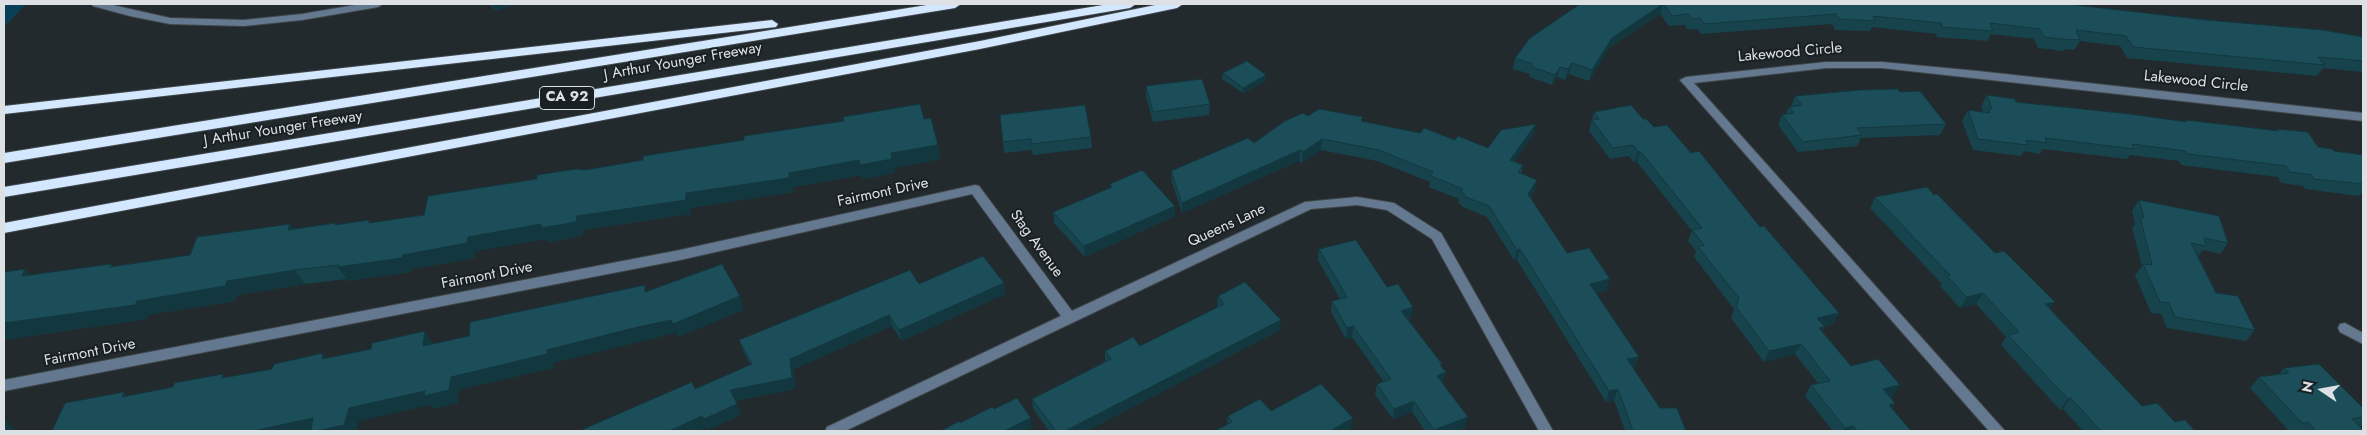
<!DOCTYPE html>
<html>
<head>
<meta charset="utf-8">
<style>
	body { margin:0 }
	#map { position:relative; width:2367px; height:435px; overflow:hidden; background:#222a2e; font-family:Jost,sans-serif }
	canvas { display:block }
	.frame { position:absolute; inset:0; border:5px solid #dde1e4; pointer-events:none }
	.north { position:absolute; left:2297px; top:365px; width:50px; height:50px; -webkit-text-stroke:4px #192024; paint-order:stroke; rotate:282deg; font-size:14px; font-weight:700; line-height:20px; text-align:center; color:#dde1e4 }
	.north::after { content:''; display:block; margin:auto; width:18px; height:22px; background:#dde1e4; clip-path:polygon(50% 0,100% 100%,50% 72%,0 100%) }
</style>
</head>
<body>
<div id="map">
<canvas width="2367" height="435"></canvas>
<div class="frame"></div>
<div class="north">N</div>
</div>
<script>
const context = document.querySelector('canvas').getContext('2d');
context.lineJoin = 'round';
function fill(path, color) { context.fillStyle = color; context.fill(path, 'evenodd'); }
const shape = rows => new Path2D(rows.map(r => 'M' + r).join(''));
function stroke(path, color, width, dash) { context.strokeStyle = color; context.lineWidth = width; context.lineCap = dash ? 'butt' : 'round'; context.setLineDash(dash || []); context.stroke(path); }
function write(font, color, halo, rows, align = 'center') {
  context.font = font + ' Jost,sans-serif'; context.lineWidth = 4; context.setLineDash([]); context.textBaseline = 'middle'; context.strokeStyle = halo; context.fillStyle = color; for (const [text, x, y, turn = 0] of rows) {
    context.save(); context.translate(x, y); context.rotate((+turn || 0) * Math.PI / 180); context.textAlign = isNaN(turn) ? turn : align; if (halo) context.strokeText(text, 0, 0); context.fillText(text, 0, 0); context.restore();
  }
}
const green = shape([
	[4,4,26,4,4,27]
]);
const minor = shape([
	[92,4,108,4,170,18,244,20,302,14,361,4,383,4,378,7,302,20,244,26,170,24,130,16,93,6,92,4],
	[1826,62,1882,62,1977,71,2363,113,2363,121,1882,68,1826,68,1694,83,2005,431,1989,431,1680,80,1686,77,1826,62],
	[975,185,979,186,1072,311,1305,202,1357,197,1394,203,1441,233,1553,431,1539,431,1432,239,1387,210,1357,205,1311,209,845,431,825,431,827,427,1061,316,972,194,680,260,4,391,4,380,680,250,975,185],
	[2345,323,2363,333,2363,344,2340,332,2338,328,2340,324,2345,323]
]);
const highway = shape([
	[933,4,961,4,955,8,4,163,4,153,933,4],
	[1109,4,1136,4,1130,8,4,197,4,187,1109,4],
	[1160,4,1183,4,1177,8,980,49,4,233,4,223,980,41,1160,4],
	[772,20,778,24,776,27,4,114,4,106,772,20]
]);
const wall = shape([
	[489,4,515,4,496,11],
	[1580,4,2067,4,2363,37,2363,72,2323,68,2317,76,2127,58,2120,46,2080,41,2074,50,2065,49,2064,51,2038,48,2034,39,1991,34,1988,41,1937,37,1936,34,1872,27,1870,31,1835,30,1832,24,1701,34,1697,29,1688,30,1685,25,1669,26,1660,14,1609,48,1589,81,1569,74,1565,80,1557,77,1552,85,1529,77,1530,74,1513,69,1515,58],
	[1223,73,1266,81,1243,93,1222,79],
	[1146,86,1210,104,1209,115,1153,122,1146,96],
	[1900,92,1946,124,1940,135,1861,138,1857,146,1798,152,1778,125,1782,115,1786,114,1789,107,1791,107,1795,96],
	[1987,95,2016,102,2185,122,2186,120,2276,131,2277,129,2318,147,2334,151,2363,155,2363,194,2361,194,2359,196,2305,189,2303,186,2281,183,2278,177,2181,165,2179,161,2130,155,2127,159,2043,149,2040,154,2024,151,2021,156,1973,150,1962,121,1968,110,1983,112,1981,106],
	[1594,112,1643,119,1691,153,1760,227,1839,313,1833,324,1824,326,1825,327,1822,332,1851,366,1894,395,1889,397,1895,403,1892,408,1911,431,1833,431,1805,396,1811,385,1818,383,1795,354,1764,362,1731,318,1734,309,1694,257,1696,251,1688,241,1692,231,1637,162,1634,162,1629,156,1610,159,1589,131],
	[1000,115,1091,137,1092,148,1033,155,1032,150,1004,153],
	[924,119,938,145,940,159,894,168,895,173,863,179,862,175,793,187,793,192,691,208,691,214,583,230,583,236,548,242,546,239,475,251,475,258,411,269,410,272,348,281,346,279,305,284,237,295,235,301,148,315,147,319,4,340,4,272,31,275,111,264,114,267,190,255,290,224,293,229,336,223,337,225,370,223,424,215,537,179,585,170,643,160,744,140],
	[1362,122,1455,140,1488,148,1534,134,1514,162,1523,165,1521,173,1535,190,1530,198,1567,253,1607,290,1596,293,1635,368,1633,368,1660,408,1686,431,1625,431,1614,400,1606,402,1517,260,1514,260,1487,217,1461,206,1461,204,1458,203,1459,199,1429,187,1430,182,1377,161,1321,150,1302,163,1299,161,1182,213,1172,182,1171,171,1254,143],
	[1110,184,1175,206,1175,216,1085,257,1054,223,1053,212,1110,188],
	[1875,197,2050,309,2142,406,2195,431,2083,431,2063,409,2060,410,2001,345,2006,337,1976,304,1960,308,1940,286,1942,284,1870,208],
	[2139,200,2228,243,2220,254,2203,250,2198,256,2216,293,2255,330,2246,341,2167,328,2161,314,2151,313,2135,275,2142,266,2132,228,2135,224,2132,211],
	[1319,249,1387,287,1411,318,1408,319,1442,364,1441,367,1443,383,1465,428,1456,431,1425,431,1412,412,1393,419,1375,395,1377,384,1384,382,1352,337,1346,339,1331,312,1332,301,1340,299,1318,260],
	[1004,283,1005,294,902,341,892,326,794,369,795,389,735,401,741,415,708,430,706,427,697,431,579,431,695,389,751,365,743,351,739,340,919,284],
	[1218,296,1280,330,1087,431,1049,431,1033,409,1032,399,1105,362,1105,351,1140,346,1217,307],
	[2284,368,2363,408,2363,424,2360,427,2363,430,2362,431,2289,431,2250,388,2259,377,2279,374],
	[1271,411,1351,429,1347,431,1215,431,1227,425,1228,416]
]);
const shadedWall = shape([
	[492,4,515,4,496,11],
	[1663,4,1660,14,1609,48,1589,81,1592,70,1612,38],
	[1572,63,1569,74,1565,80,1568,69],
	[1560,67,1557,77,1552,85,1555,75],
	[1266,75,1266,81,1243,93,1243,88],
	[1536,124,1534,134,1508,171,1510,160],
	[1322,139,1321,150,1302,163,1303,152],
	[938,145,940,159,894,168,891,153],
	[1300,150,1299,161,1182,213,1182,203],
	[1640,151,1637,162,1634,162,1638,152],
	[892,159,895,173,863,179,862,175,793,187,793,192,691,208,691,214,583,230,583,236,548,242,546,239,475,251,475,258,411,269,410,272,348,281,338,267,403,255,468,237,789,173,859,160],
	[1537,180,1535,190,1525,205,1528,194],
	[1175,206,1175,216,1085,257,1084,246],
	[290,224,300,239,288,230],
	[1520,249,1517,260,1514,260,1517,250],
	[25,269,38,283,22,276],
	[295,270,305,284,237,295,235,301,148,315,147,319,4,340,4,323,227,281],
	[1610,279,1607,290,1586,295,1590,284],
	[1004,283,1005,294,902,341,899,330],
	[1983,293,1976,304,1960,308,1967,297],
	[740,296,744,310,678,337,673,324],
	[2055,302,2047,313,2045,304],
	[1413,307,1411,318,1399,321,1401,311],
	[1839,313,1833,324,1812,329,1817,318],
	[889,315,892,326,794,369,795,389,734,401,730,390,790,359],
	[671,320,676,333,554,363,554,368,459,390,458,403,433,409,430,405,359,421,356,431,254,431,349,408,451,377,547,350],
	[1281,320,1280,330,1087,431,1065,431],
	[1353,326,1352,337,1346,339,1347,328],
	[1825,327,1819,337,1819,328],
	[425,331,433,345,423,346],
	[1801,344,1795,354,1764,362,1769,351],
	[323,353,332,367,322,359],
	[1639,357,1635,368,1624,370,1627,359],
	[1442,364,1440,375,1446,372,1443,383,1435,387,1440,365],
	[1900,385,1894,395,1877,400,1883,389],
	[1618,389,1614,400,1606,402,1609,391],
	[124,392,135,405,122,397],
	[2071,398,2063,409,2060,410,2068,399],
	[1414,401,1412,412,1393,419,1394,409],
	[1895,403,1888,414,1889,405],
	[737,404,741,415,708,430,704,419],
	[702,416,706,427,697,431,669,431],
	[1468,417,1465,428,1456,431,1434,431,1434,430],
	[1031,418,1032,428,1026,431,1004,431],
	[1353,418,1351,429,1347,431,1330,431],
	[4,419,16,431,4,431],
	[1854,426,1851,431,1844,431,1845,428]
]);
const building = shape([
	[1580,4,1663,4,1612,38,1592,70,1572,63,1568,69,1560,67,1555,75,1532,67,1533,64,1515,58,1530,38,1580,4],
	[1664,4,2067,4,2206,20,2323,30,2363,37,2363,61,2318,57,2325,65,2133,47,2126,36,2076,30,2080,40,2069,39,2070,40,2044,37,2040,29,1990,23,1993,31,1942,27,1941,23,1873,16,1875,21,1839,19,1836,14,1704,24,1700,18,1692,19,1688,14,1672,16,1664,4],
	[1247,61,1266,75,1243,88,1223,73,1247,61],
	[1202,79,1210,104,1153,112,1146,86,1202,79],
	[1898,89,1900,92,1920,91,1946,124,1857,128,1862,135,1803,142,1782,115,1794,113,1789,107,1802,105,1795,96,1860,90,1898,89],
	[1987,95,2015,99,2016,102,2130,114,2187,122,2186,120,2279,131,2277,129,2308,132,2318,147,2332,149,2334,151,2363,155,2363,184,2314,179,2312,175,2290,172,2286,166,2188,154,2186,151,2132,144,2134,149,2045,138,2047,143,2026,140,2028,145,1978,139,1968,110,1990,113,1988,109,1992,109,1987,95],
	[920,104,924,119,931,118,938,145,891,153,892,159,860,165,859,160,789,173,789,178,686,193,686,200,577,216,576,222,541,228,541,224,468,237,467,243,403,255,402,258,338,267,339,265,295,270,227,281,225,286,137,301,135,305,4,323,4,272,25,269,22,276,111,264,110,267,190,255,197,237,290,224,288,230,336,223,335,225,369,220,369,223,424,215,428,196,537,179,537,175,576,169,585,170,643,160,643,156,744,140,744,136,844,121,843,117,920,104],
	[1085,105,1091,137,1031,144,1031,139,1003,142,1000,115,1085,105],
	[1631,105,1643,119,1646,119,1654,127,1667,125,1691,153,1699,151,1760,227,1764,226,1839,313,1817,318,1825,327,1819,328,1851,366,1878,359,1900,385,1883,389,1895,403,1889,405,1911,431,1857,431,1854,426,1845,428,1811,385,1830,381,1801,344,1769,351,1736,307,1739,298,1698,247,1704,245,1692,230,1702,228,1640,151,1638,152,1633,145,1613,148,1592,120,1599,119,1594,112,1631,105],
	[1319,109,1363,117,1361,121,1420,133,1424,128,1455,140,1458,136,1488,148,1501,130,1536,124,1510,160,1523,165,1518,172,1537,180,1528,194,1567,253,1589,248,1610,279,1590,284,1639,357,1627,359,1660,408,1677,408,1686,431,1633,431,1618,389,1609,391,1520,249,1517,250,1489,206,1463,196,1465,194,1461,192,1463,189,1431,176,1433,172,1379,150,1322,139,1303,152,1300,150,1182,203,1171,171,1248,138,1254,143,1285,121,1303,113,1308,116,1319,109],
	[1142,170,1175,206,1084,246,1053,212,1112,187,1110,184,1142,170],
	[1927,187,1934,195,1937,194,1995,253,2004,251,2055,302,2045,304,2142,406,2157,403,2175,422,2185,420,2195,431,2101,431,2071,398,2068,399,2008,335,2019,332,1983,293,1967,297,1947,276,1950,275,1875,197,1927,187],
	[2139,200,2219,216,2228,243,2204,238,2206,246,2191,243,2216,293,2238,296,2255,330,2175,317,2169,303,2160,302,2143,264,2152,265,2140,217,2144,218,2139,200],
	[1356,240,1387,287,1398,284,1413,307,1401,311,1442,364,1440,365,1446,372,1437,376,1468,417,1434,430,1414,401,1394,409,1377,384,1391,379,1353,326,1347,328,1332,301,1347,297,1319,249,1356,240],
	[983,256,1004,283,899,330,889,315,790,359,792,378,730,390,737,404,704,419,702,416,669,431,579,431,692,382,695,389,752,364,739,340,910,270,919,284,983,256],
	[722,264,740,296,673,324,671,320,638,327,547,350,547,354,451,377,449,390,424,396,425,391,349,408,344,425,317,431,311,431,313,418,254,431,52,431,65,403,124,392,122,397,173,387,174,383,223,374,222,378,272,369,274,364,323,353,322,359,371,349,372,343,425,331,423,346,469,336,470,322,645,285,645,292,722,264],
	[1245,282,1281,320,1065,431,1056,431,1032,399,1111,359,1105,351,1133,337,1140,346,1224,304,1218,296,1245,282],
	[2319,364,2363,408,2363,417,2352,419,2363,430,2356,431,2316,431,2308,422,2302,423,2259,377,2289,373,2284,368,2319,364],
	[1321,384,1353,418,1330,431,1215,431,1232,422,1228,416,1260,399,1271,411,1321,384],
	[1017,398,1031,418,1004,431,941,431,959,421,960,423,992,407,994,409,1017,398]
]);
const shields = [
	[567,98,55]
];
const shieldNames = [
	["CA 92",567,98]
];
const streetNames = [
	["Lakewood Circle",1790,53,-5],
	["J Arthur Younger Freeway",683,62,-10],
	["Lakewood Circle",2196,82,6],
	["J Arthur Younger Freeway",283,129,-9],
	["Fairmont Drive",883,193,-12],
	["Queens Lane",1227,226,-25],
	["Stag Avenue",1036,244,54],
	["Fairmont Drive",487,276,-11],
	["Fairmont Drive",90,353,-11]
];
fill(green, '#084057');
stroke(minor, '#40474b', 2);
stroke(highway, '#40474b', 2);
fill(minor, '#647990');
fill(highway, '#d3e8ff');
fill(wall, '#17434d');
fill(shadedWall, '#13373e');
fill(building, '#1b4e59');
stroke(building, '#13373e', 1);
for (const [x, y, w] of shields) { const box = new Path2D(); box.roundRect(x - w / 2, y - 11.5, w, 23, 4); context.fillStyle = '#192024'; context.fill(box); stroke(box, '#dde1e4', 1); }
write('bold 14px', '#dde1e4', null, shieldNames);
write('15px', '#dde1e4', '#192024', streetNames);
</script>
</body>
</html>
